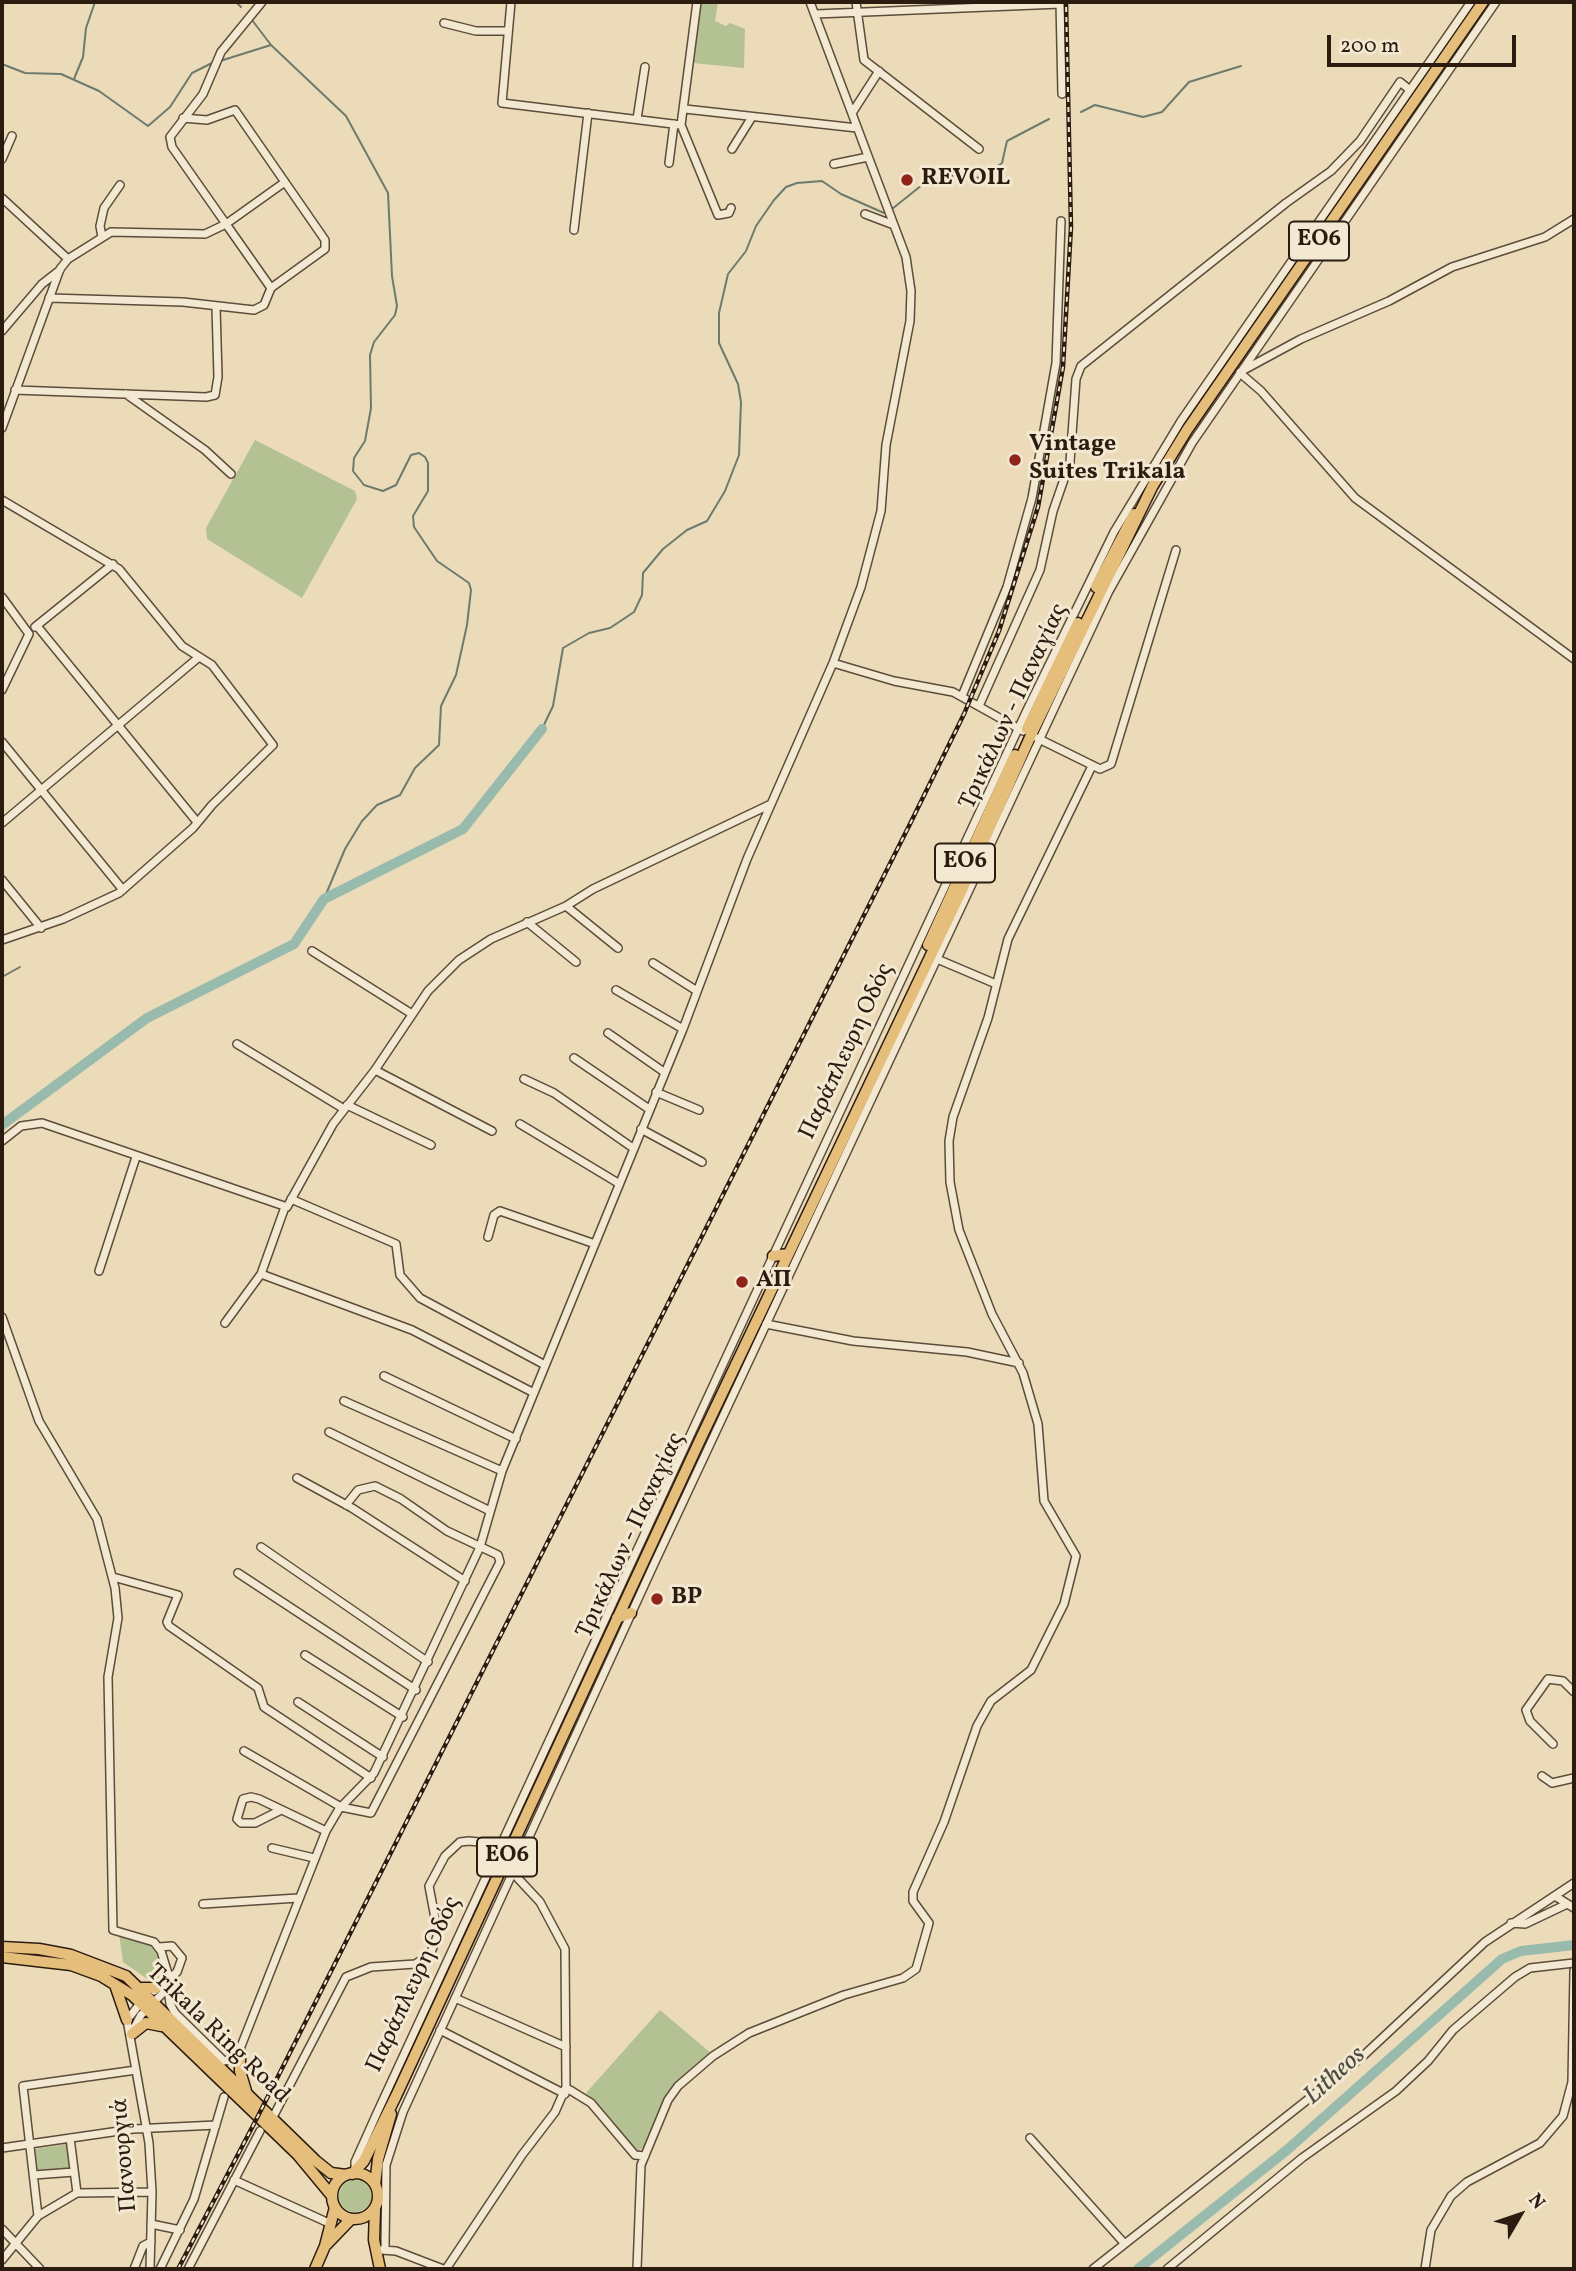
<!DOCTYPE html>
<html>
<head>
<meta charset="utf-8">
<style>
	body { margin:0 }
	#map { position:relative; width:1576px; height:2271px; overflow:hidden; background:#ecdbb9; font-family:Vollkorn,serif }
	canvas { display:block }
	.frame { position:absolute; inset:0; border:4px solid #2c1c10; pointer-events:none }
	.north { position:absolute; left:1485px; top:2180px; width:70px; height:70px; -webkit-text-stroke:5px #f3e8d2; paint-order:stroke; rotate:51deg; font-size:19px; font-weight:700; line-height:28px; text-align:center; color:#2c1c10 }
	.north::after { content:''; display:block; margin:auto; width:24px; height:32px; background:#2c1c10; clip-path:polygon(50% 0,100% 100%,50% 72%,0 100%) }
	.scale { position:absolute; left:1327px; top:35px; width:189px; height:32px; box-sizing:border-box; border:4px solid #2c1c10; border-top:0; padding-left:9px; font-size:21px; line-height:24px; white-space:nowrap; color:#2c1c10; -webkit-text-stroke:5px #f3e8d2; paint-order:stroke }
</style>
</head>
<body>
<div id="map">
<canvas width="1576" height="2271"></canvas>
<div class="frame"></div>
<div class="north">N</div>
<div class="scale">200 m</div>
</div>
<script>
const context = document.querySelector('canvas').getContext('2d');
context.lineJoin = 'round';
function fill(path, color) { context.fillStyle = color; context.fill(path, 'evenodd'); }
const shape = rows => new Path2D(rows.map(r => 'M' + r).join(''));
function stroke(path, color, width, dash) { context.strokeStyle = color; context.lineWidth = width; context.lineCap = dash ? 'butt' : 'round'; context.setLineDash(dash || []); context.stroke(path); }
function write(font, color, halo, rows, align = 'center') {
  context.font = font + ' Vollkorn,serif'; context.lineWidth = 6; context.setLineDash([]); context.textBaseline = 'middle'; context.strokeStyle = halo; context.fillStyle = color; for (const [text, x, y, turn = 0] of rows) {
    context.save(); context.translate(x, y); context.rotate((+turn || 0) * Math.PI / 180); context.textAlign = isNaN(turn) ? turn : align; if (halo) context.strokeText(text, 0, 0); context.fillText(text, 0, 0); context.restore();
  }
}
const green = shape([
	[700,2,718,2,715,21,726,26,730,23,745,29,744,68,693,63],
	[255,440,355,491,357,499,302,598,207,539,206,528],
	[119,1933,146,1939,156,1948,162,1973,159,1980,146,1978,123,1962],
	[660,2010,712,2054,672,2088,646,2147,636,2151,586,2093],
	[67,2144,71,2168,36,2172,34,2149],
	'339 2196a16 16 0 1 1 32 0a16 16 0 1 1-32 0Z'
]);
const stream = shape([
	[236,2,241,7],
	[252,20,271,45,346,116,388,193,392,276,397,306,395,315,374,342,370,355,371,408,365,441,354,458,353,471,364,485,383,491,396,485,411,455,419,453,425,457,428,463,428,491,413,516,414,527,437,561,469,583,471,590,467,625,456,675,441,706,439,745,415,768,400,795,377,805,362,821,345,849,324,899],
	[220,61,271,45],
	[2,64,25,73,61,74,99,91,148,126,170,107,192,73,214,62],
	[74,79,83,57,86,28,95,2],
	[1081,112,1095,105,1143,117,1162,112,1189,82,1241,66],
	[892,209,927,181,956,175,981,178,1002,163,1007,141,1049,119],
	[542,729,553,706,563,648,589,633,610,628,634,612,642,595,643,573,663,549,687,530,707,521,725,491,739,455,741,402,738,384,719,343,719,313,728,274,746,251,756,226,774,200,786,187,797,183,822,181,841,194,884,213],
	[2,977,20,967]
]);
const river = shape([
	[2,1125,147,1018,294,944,324,899,463,829,542,729],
	[1138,2269,1287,2150,1502,1959,1521,1951,1574,1945]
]);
const minor = shape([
	[511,2,502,103,681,125],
	[697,2,681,125,718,215,729,213,731,208],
	[856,2,864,60,979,149],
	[1060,2,1062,94],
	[816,14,1060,4],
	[444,23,476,31,508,31],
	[685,109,857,128],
	[852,113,879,71],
	[637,119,645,67],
	[732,149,752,117],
	[2,159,12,136],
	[669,163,674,124],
	[834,164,868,157],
	[2,198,68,259],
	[865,214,894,225],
	[574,230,588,113],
	[102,237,100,226,104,208,120,185],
	[271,288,226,224,285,182],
	[49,298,183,302,254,310,264,305,271,288,325,249,325,240,235,110,207,120,183,118],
	[2,331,42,284,60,270],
	[1240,372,1301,339,1389,301,1452,267,1545,237,1574,219],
	[1240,373,1261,391,1355,498,1574,659],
	[15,390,206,397,215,395,218,377,216,307],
	[126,394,205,450,231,474],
	[2,428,60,269,68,259,111,232,205,234,226,224,172,147,170,137,203,94,221,52,262,2],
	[2,500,119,569,182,646,212,665,273,745,212,805,193,828,119,893,63,919,2,940],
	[2,597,29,634,2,690],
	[37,626,197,822],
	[35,627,113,564],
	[833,663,894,681,953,692,1023,731],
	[962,696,1007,587,1032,498,1056,363,1061,221],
	[979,706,1040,570,1053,511,1070,462,1076,379,1081,366,1286,203,1331,171,1360,141,1400,82,1410,90],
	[1037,738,1100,769,1111,764,1176,550],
	[2,742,123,890],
	[2,823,199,657],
	[2,880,41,928],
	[566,906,618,948],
	[527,922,576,962],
	[312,951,412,1014],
	[937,959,996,984],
	[653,963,697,991],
	[616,990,683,1029],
	[608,1033,664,1072],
	[237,1044,344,1109],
	[574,1058,649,1109],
	[375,1070,492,1131],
	[524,1079,554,1093,633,1148],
	[656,1092,699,1110],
	[347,1105,431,1145],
	[520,1124,618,1183],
	[641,1129,702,1162],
	[2,1141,21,1126,42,1123,287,1207,333,1124,375,1070,428,991,459,960,491,939,566,906,593,889,769,805],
	[291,1199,396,1244,400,1275,420,1298,545,1365],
	[488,1237,494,1215,500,1211,595,1244],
	[99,1271,136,1157],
	[261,1274,412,1330,534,1393],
	[2,1317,39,1421,97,1519,115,1588,118,1618,108,1677,113,1930,154,1942,161,1951,170,1980,168,1988,141,2015,131,2034],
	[225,1323,261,1274,285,1207],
	[766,1324,853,1341,967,1352,1019,1363],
	[384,1376,516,1439],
	[344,1401,502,1471],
	[329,1432,490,1511],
	[297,1478,352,1508,465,1581],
	[261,1547,428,1662],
	[238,1573,416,1690],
	[113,1577,178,1595,167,1622,169,1626,258,1688,264,1707,371,1778],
	[305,1655,403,1717],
	[298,1702,383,1757],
	[1553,1744,1530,1721,1526,1710,1548,1679,1563,1681,1574,1692],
	[244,1751,341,1807,371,1813,500,1562,498,1555,447,1531,401,1499,375,1486,358,1490,346,1505],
	[1542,1776,1552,1783,1574,1778],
	[281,1810,255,1823,241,1823,237,1819,243,1799,251,1797,259,1799,326,1831],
	[272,1848,314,1858],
	[1555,1896,1574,1908],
	[203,1904,298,1898],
	[1511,1923,1525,1924,1565,1905],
	[168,1988,170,2004,175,2013,224,2061,236,2059,326,1831,339,1809,374,1773,480,1547,502,1471,683,1029,747,859,833,663,861,587,881,511,886,445,910,321,911,291,906,257,810,2],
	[154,1991,177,1972,182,1958,172,1946,159,1947],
	[455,1998,566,2047],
	[142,2001,127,2020,149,2143,152,2192,150,2269],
	[440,2030,565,2094],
	[570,2090,591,2103,635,2155,645,2156],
	[272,2119,346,1977,371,1967,415,1964,430,1955,438,1934,429,1886,445,1856,460,1842,469,1841,479,1842,497,1854],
	[70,2138,77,2193],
	[1030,2138,1124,2243],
	[2,2148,133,2129,216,2125],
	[355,2171,355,2162,377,2113,773,1256,1027,710,1114,532,1181,421,1471,2],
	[34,2175,74,2172],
	[234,2180,331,2224],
	[38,2216,77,2193,152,2192],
	[151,2224,180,2230],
	[2,2229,40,2269],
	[385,2249,386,2165,403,2112,654,1564,1109,591,1192,443,1496,2],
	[381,2250,396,2251,443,2269],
	[2,2260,38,2216,23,2086,136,2070],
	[134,2269,143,2246,151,2242],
	[160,2269,194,2199,224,2097],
	[188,2269,260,2131],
	[446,2269,522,2155,555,2112,566,2087,565,1949,540,1902,513,1873],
	[637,2269,641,2165,668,2100,678,2086,713,2056,749,2033,844,1995,903,1978,916,1969,929,1923,913,1901,913,1892,944,1822,977,1726,991,1701,1031,1670,1064,1604,1076,1556,1044,1501,1038,1424,1023,1373,992,1314,959,1230,950,1182,949,1141,953,1117,988,1018,1008,939,1092,766],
	[1093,2269,1363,2056,1485,1942,1574,1883],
	[1167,2269,1302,2158,1396,2091,1428,2061,1453,2030,1515,1977,1530,1968,1574,1963],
	[1425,2269,1431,2230,1451,2196,1467,2182,1540,2143,1563,2116,1572,2082,1574,1971]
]);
const major = shape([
	[1152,487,1187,430,1483,2],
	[1096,587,1134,514],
	[1027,729,1078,623],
	[928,945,1015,755],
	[773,1256,788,1254],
	[617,1618,631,1613],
	[2,1947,39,1949,71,1955,126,1976,316,2161,331,2173,346,2175],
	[2,1957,71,1965,101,1976,132,1995,298,2155,332,2196],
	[115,1985,127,2020],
	[142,1988,156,1988],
	[132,2034,146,2023,161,2026],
	[240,2052,240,2071,246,2091],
	'332 2196a23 23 0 1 1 46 0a23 23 0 1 1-46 0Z',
	[352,2174,364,2161,396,2096,700,1440,961,892,1031,735,1155,481],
	[375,2185,378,2159,391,2114],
	[375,2209,374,2240,380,2269],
	[327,2244,351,2219],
	[315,2269,325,2246,335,2207]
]);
const rail = shape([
	[178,2269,257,2118,910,824,964,714,999,631,1038,507,1063,367,1071,227,1066,2]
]);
const markers = [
	[907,180,7,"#8f2418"],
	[1015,460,7,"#8f2418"],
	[742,1282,7,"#8f2418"],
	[657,1599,7,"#8f2418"]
];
const shields = [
	[1319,241,60],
	[965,863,60],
	[507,1857,60]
];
const shieldNames = [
	["ΕΟ6",1319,241],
	["ΕΟ6",965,863],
	["ΕΟ6",507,1857]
];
const poiNames = [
	["REVOIL",921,180],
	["Vintage",1029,446],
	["Suites Trikala",1029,474],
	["ΑΠ",756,1282],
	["BP",671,1599]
];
const streetNames = [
	["Τρικάλων - Παναγίας",1015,707,-65],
	["Παράπλευρη Οδός",848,1052,-65],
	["Τρικάλων - Παναγίας",632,1536,-65],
	["Παράπλευρη Οδός",415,1985,-65],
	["Trikala Ring Road",217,2035,44],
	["Πανουργιά",126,2155,-95]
];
const waterNames = [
	["Litheos",1336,2077,-42]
];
fill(green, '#b4c192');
stroke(stream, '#6d7b6e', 2);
stroke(river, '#99bbad', 10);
stroke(minor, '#5c4c3a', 10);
stroke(major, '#2c1c10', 13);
stroke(minor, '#f3e8d2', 7);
stroke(major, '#e6be7c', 10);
stroke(rail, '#2c1c10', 4.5);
stroke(rail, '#f3e8d2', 2, [5]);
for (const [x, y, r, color] of markers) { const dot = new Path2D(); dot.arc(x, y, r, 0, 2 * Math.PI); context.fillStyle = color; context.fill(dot); stroke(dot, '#f3e8d2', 2.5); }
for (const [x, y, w] of shields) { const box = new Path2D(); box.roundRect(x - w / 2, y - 19.5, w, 39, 5); context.fillStyle = '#f3e8d2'; context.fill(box); stroke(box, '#2c1c10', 2); }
write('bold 23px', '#2c1c10', null, shieldNames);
write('bold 24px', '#2c1c10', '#f3e8d2', poiNames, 'left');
write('24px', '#2c1c10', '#f3e8d2', streetNames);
write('italic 26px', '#4d4c3f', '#f3e8d2', waterNames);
</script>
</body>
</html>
